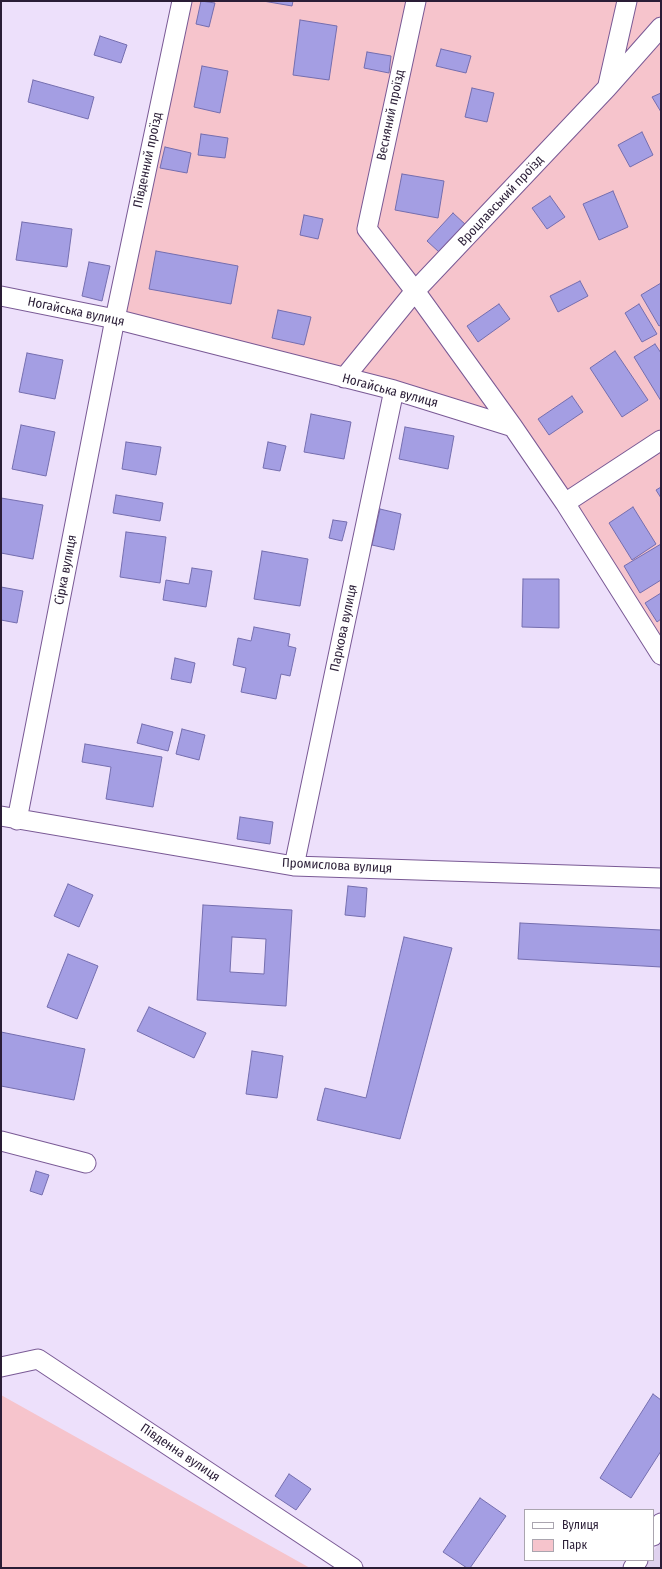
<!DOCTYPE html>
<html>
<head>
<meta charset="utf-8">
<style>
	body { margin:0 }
	#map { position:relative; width:662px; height:1569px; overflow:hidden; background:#ede0fb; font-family:"Fira Sans Condensed",sans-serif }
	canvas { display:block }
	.frame { position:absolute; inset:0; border:2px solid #2a1d36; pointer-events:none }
	.legend { position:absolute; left:524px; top:1509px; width:130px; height:52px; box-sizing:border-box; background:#fff; border:1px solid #aaa5af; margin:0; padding:5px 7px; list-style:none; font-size:12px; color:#2a1d36 }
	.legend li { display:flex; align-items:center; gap:8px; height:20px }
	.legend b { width:20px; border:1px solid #aaa5af }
</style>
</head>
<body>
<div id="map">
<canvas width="662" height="1569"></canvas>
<div class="frame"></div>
<ul class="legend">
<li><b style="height:5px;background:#fff"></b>Вулиця</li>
<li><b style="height:11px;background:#f6c4cc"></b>Парк</li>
</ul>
</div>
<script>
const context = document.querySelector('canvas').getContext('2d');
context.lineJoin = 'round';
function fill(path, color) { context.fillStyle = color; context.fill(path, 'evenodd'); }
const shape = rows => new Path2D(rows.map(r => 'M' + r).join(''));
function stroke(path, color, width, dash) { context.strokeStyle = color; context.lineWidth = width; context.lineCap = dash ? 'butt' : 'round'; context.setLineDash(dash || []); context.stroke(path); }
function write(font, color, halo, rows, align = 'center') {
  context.font = font + ' "Fira Sans Condensed",sans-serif'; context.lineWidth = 3.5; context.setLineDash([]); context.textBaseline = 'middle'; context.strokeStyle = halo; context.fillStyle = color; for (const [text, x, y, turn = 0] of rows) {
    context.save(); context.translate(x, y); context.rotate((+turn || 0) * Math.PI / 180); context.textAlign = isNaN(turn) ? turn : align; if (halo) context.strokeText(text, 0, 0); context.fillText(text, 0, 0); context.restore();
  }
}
const built = shape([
	[661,1540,661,1568,642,1568,648,1560,653,1560,653,1552]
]);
const green = shape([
	[182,1,661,1,661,655,513,427,115,319],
	[1,1395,310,1568,1,1568]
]);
const building = shape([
	[201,1,215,3,209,27,196,24,201,1],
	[263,1,293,1,292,6,263,1],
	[300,20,337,26,329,80,293,75,300,20],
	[100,36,127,45,121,63,94,55,100,36],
	[441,49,471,56,466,73,436,66,441,49],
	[367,52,391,56,389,73,364,68,367,52],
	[202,66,228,71,220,113,194,107,202,66],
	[33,80,94,97,88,119,28,102,33,80],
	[472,88,494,93,487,122,465,117,472,88],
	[661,93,661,112,652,97,661,93],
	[642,132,653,155,630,167,618,145,642,132],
	[201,134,228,138,225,158,198,155,201,134],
	[165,147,191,153,187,173,160,168,165,147],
	[402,174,444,181,438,218,395,210,402,174],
	[613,191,628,227,599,240,583,204,613,191],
	[550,196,565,217,547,229,532,208,550,196],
	[453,213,466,225,439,252,427,241,453,213],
	[304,215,323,219,318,239,300,235,304,215],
	[22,222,72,229,67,267,16,260,22,222],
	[156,251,238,266,231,304,149,289,156,251],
	[89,262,110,266,102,301,82,296,89,262],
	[580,281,588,296,558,312,550,296,580,281],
	[661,283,661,325,659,326,641,295,661,283],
	[499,304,510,319,478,342,467,326,499,304],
	[639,304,657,334,642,342,625,313,639,304],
	[278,310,311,317,304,345,272,338,278,310],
	[655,344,661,353,661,401,634,357,655,344],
	[615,351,648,400,622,417,590,368,615,351],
	[27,353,63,360,55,399,19,392,27,353],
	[572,396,583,412,549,435,538,419,572,396],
	[311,414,351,422,344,459,304,452,311,414],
	[21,425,55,432,46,476,12,469,21,425],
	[405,427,454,436,448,469,399,459,405,427],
	[126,442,161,447,156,475,122,469,126,442],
	[268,442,286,446,280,471,263,468,268,442],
	[661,487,661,498,656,490,661,487],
	[116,495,163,503,160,521,113,513,116,495],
	[1,498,43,505,33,559,1,553,1,498],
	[633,507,656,544,632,560,609,523,633,507],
	[380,509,401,514,394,550,372,545,380,509],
	[333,520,347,522,342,541,329,538,333,520],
	[126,532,166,537,160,583,120,577,126,532],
	[661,544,661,580,640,593,624,566,661,544],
	[262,551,308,559,300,606,254,599,262,551],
	[192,568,212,571,206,607,163,600,166,580,189,584,192,568],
	[523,579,559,579,559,628,522,627,523,579],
	[1,587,23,591,17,623,1,620,1,587],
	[661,593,661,619,657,622,645,603,661,593],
	[254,627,290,634,288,646,296,648,290,676,281,674,276,699,241,692,246,668,233,665,238,638,251,641,254,627],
	[175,658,195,663,191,683,171,679,175,658],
	[142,724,173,732,168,751,137,743,142,724],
	[182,729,205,735,199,760,176,754,182,729],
	[85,744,162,757,153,807,106,799,111,767,82,762,85,744],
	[240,817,273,822,270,844,237,839,240,817],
	[68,884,93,895,79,927,54,916,68,884],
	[348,886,367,888,365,917,345,915,348,886],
	[203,905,292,910,286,1006,197,1000,203,905],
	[232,937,266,939,264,974,230,972,232,937],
	[520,923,661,930,661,967,518,959,520,923],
	[404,937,452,948,400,1139,317,1120,325,1088,366,1098,404,937],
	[68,954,98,966,77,1019,47,1007,68,954],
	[149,1007,206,1033,194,1058,137,1031,149,1007],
	[1,1032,85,1049,74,1100,1,1086,1,1032],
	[252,1051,283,1056,277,1098,246,1094,252,1051],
	[36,1171,49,1175,42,1195,30,1191,36,1171],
	[653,1394,661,1400,661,1451,631,1498,600,1478,653,1394],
	[289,1474,311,1489,296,1510,275,1496,289,1474],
	[480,1498,506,1516,470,1568,467,1568,443,1552,480,1498]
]);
const street = shape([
	[416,1,367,229,415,291,513,427],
	[608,85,627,1],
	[1,296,115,319,394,390,513,427,565,503,661,655],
	[344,378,415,291,607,88,661,27],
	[565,503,661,440],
	[1,816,294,866,661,878],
	[17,820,115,319,182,1],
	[294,866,394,390],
	[1,1141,86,1163],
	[1,1367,38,1359,353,1568],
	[653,1536,661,1523],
	[633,1568,638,1560]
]);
const streetNames = [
	["Весняний проїзд",391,115,-78],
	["Південний проїзд",148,160,-78],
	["Вроцлавський проїзд",501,201,-47],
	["Ногайська вулиця",76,312,12],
	["Ногайська вулиця",390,391,15],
	["Сірка вулиця",66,570,-79],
	["Паркова вулиця",344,628,-78],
	["Промислова вулиця",337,866,3],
	["Південна вулиця",180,1453,34]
];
fill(built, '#dfd1ee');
fill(green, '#f6c4cc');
fill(building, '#a49ee3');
stroke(building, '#756eaf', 1);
stroke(street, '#795995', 21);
stroke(street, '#fff', 19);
write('13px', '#2a1d36', '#fff', streetNames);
</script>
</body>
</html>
